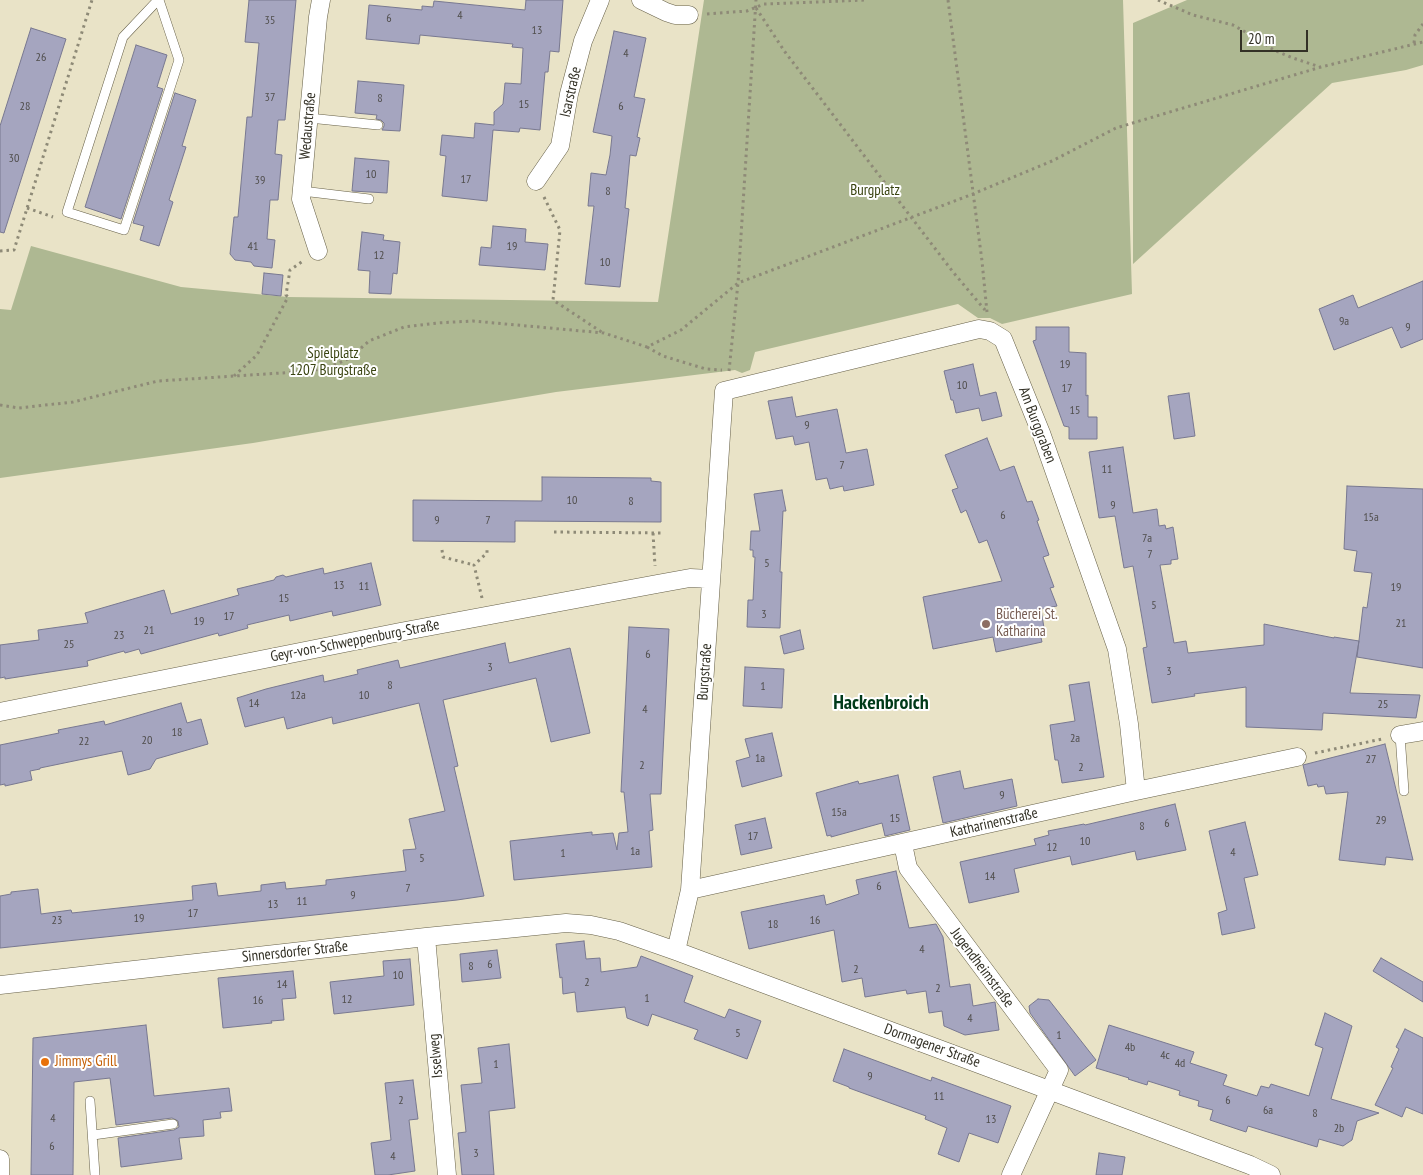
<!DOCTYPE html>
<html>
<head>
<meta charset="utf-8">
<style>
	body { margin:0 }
	#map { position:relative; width:1423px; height:1175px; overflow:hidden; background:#e9e3c7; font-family:"PT Sans Narrow",sans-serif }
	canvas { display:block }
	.scale { position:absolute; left:1240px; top:30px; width:68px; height:22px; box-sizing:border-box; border:2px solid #333126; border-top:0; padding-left:6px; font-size:15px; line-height:18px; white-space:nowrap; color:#333126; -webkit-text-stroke:4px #fff; paint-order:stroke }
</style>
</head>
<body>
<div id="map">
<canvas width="1423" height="1175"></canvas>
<div class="scale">20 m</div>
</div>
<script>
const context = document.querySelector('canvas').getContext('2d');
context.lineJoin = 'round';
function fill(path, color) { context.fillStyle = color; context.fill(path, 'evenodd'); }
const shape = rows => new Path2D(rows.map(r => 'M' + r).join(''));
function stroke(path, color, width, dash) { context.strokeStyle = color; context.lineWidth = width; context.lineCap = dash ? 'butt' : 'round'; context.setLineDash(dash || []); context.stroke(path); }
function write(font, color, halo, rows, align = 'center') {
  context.font = font + ' "PT Sans Narrow",sans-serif'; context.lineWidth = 4; context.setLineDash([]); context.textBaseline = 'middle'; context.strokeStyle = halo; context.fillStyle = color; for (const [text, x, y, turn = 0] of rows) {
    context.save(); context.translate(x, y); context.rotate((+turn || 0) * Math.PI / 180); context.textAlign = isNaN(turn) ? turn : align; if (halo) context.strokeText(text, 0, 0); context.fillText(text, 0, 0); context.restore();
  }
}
const green = shape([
	[704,0,1123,0,1132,294,1002,324,990,318,978,318,958,304,755,352,750,370,742,373,735,370,556,392,253,443,0,478,0,309,11,310,31,246,181,287,288,297,658,302],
	[1187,0,1423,0,1423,65,1406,70,1332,83,1133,264,1133,23]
]);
const building = shape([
	[249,0,296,0,285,120,278,120,275,154,282,155,278,200,270,200,267,239,275,240,272,268,254,266,251,262,235,260,230,254,234,217,238,217,247,117,252,117,259,43,245,42,249,0],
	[526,0,563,0,559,52,550,51,548,72,545,72,540,130,520,128,519,132,493,130,487,201,442,196,446,156,440,155,442,135,474,138,475,123,494,125,494,112,503,104,505,83,521,84,523,48,512,47,513,44,420,35,419,44,366,39,369,5,422,10,422,6,433,7,434,1,525,10,526,0],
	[31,28,66,39,4,233,0,232,0,126,31,28],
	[614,31,646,38,634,97,645,99,637,137,640,138,636,156,630,155,625,208,629,209,620,287,585,284,594,206,588,206,591,173,606,175,610,155,612,136,593,132,614,31],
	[136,45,167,55,157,87,163,89,121,219,85,207,136,45],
	[358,81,404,85,400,131,382,130,384,126,384,123,381,120,376,119,377,115,355,113,358,81],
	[175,93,196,100,182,146,186,147,169,200,173,202,159,246,140,240,144,226,133,223,175,93],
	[355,158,389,161,387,193,352,191,355,158],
	[493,226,526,229,525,242,548,244,545,270,479,265,481,247,491,248,493,226],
	[362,232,384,235,383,240,400,242,397,274,393,273,391,294,369,293,370,271,358,270,362,232],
	[264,273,283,275,281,296,262,294,264,273],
	[1423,281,1423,339,1401,348,1392,327,1334,350,1319,309,1353,295,1358,308,1423,281],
	[1036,327,1069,327,1069,352,1086,353,1086,396,1088,395,1088,417,1097,417,1097,439,1069,439,1069,427,1064,426,1033,341,1036,340,1036,327],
	[973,364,980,396,996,392,1002,416,982,421,979,408,956,413,953,400,951,400,944,371,973,364],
	[1189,393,1195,436,1174,439,1168,396,1189,393],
	[792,397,796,417,837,409,846,453,867,449,874,485,844,491,843,486,830,489,827,478,816,480,809,442,795,445,793,436,776,439,768,401,792,397],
	[987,438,1000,471,1014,466,1027,502,1032,501,1039,520,1037,521,1049,555,1043,557,1054,587,1050,588,1057,606,1041,609,1044,628,1039,629,1042,642,996,652,993,637,933,649,923,597,1002,581,987,540,979,543,966,510,961,513,952,490,958,488,945,455,987,438],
	[1123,447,1133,513,1157,509,1159,526,1165,525,1166,529,1173,527,1178,559,1171,560,1171,564,1160,565,1174,643,1186,641,1188,653,1264,645,1264,624,1334,638,1334,637,1359,641,1350,693,1420,695,1416,718,1323,713,1322,730,1246,727,1246,687,1194,694,1195,696,1152,703,1143,648,1147,647,1133,566,1124,568,1115,516,1099,518,1089,452,1123,447],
	[542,477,651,478,651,481,661,482,661,522,515,521,515,542,413,541,413,500,542,501,542,477],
	[1347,486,1423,489,1423,668,1357,657,1363,607,1367,608,1372,573,1354,571,1357,551,1344,549,1347,486],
	[782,490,786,511,783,511,780,572,782,572,780,628,747,627,748,600,753,600,755,557,753,557,753,550,750,550,751,531,760,531,754,494,782,490],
	[371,563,381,605,333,616,332,611,290,621,289,615,247,625,248,628,219,636,218,633,141,654,139,649,125,653,124,651,87,661,88,666,5,679,5,677,0,678,0,645,39,640,38,630,88,623,85,613,164,590,171,614,239,595,237,589,274,580,276,577,283,575,286,577,323,568,324,574,371,563],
	[629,627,669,629,661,794,650,794,653,830,649,831,652,867,514,880,510,841,592,832,592,835,613,833,617,850,619,833,628,832,624,792,621,792,629,627],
	[800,630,804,649,784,654,780,636,800,630],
	[505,643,509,663,570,648,590,733,551,742,536,678,443,700,458,766,454,767,484,896,457,900,0,948,0,896,11,894,11,892,38,889,41,914,71,910,72,913,193,900,192,886,216,883,218,896,261,891,261,885,285,882,286,889,326,885,326,880,406,871,403,850,416,849,409,819,445,811,419,703,333,724,332,717,287,729,284,717,245,727,237,698,266,689,323,675,324,682,358,674,357,670,398,660,400,668,505,643],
	[745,667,784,669,782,708,743,706,745,667],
	[1089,682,1104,777,1062,783,1058,760,1055,760,1050,725,1075,721,1069,685,1089,682],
	[181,703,187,723,201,719,208,744,156,759,150,769,128,775,122,751,40,768,40,769,30,771,32,780,5,786,5,784,0,785,0,745,59,733,58,730,104,721,105,725,181,703],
	[772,733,782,776,742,787,736,761,750,757,745,739,772,733],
	[1385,744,1413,860,1386,857,1385,865,1339,860,1348,792,1326,794,1324,786,1318,787,1317,784,1308,786,1303,765,1385,744],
	[960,771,964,789,1012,779,1017,806,943,823,933,777,960,771],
	[898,775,910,830,885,836,882,823,831,837,831,835,827,836,816,793,858,781,859,784,898,775],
	[1175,804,1186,850,1137,860,1135,851,1072,865,1070,856,1014,869,1019,892,969,903,960,862,1036,845,1034,839,1049,835,1048,831,1084,824,1085,825,1175,804],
	[765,818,772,848,741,855,735,825,765,818],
	[1245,822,1258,875,1244,878,1255,928,1222,935,1218,913,1227,910,1209,831,1245,822],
	[896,871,909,928,936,924,943,937,950,987,970,984,973,1006,995,1002,999,1030,965,1035,944,1026,942,1011,929,1013,926,991,907,994,906,990,865,997,862,978,842,982,834,930,749,949,741,912,824,895,826,905,859,894,856,880,896,871],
	[584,941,586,959,600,958,601,972,637,967,641,956,693,976,684,1002,725,1018,729,1009,761,1021,747,1059,694,1039,698,1030,652,1014,648,1026,627,1018,625,1007,577,1012,575,992,563,994,562,977,560,978,556,944,584,941],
	[497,950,501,978,462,982,460,954,497,950],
	[1381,958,1423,982,1423,1002,1373,971,1381,958],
	[410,959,414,1005,334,1014,330,982,384,976,383,961,410,959],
	[293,971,296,998,282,999,284,1020,271,1021,272,1023,223,1028,218,978,293,971],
	[1038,999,1049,1000,1096,1060,1075,1076,1030,1013,1029,1006,1038,999],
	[1325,1013,1352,1026,1331,1099,1379,1113,1357,1121,1352,1140,1343,1146,1319,1139,1317,1147,1248,1126,1246,1132,1210,1120,1213,1110,1198,1106,1199,1101,1179,1095,1180,1091,1148,1081,1147,1085,1128,1079,1129,1078,1096,1068,1109,1025,1194,1052,1190,1063,1227,1075,1223,1085,1257,1096,1261,1086,1269,1088,1271,1084,1309,1096,1323,1048,1315,1045,1325,1013],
	[146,1025,154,1096,229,1088,232,1111,220,1112,221,1118,203,1120,204,1136,179,1138,182,1159,121,1167,118,1138,174,1130,179,1127,178,1121,172,1118,116,1125,110,1078,74,1082,73,1175,31,1175,33,1038,146,1025],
	[1405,1029,1423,1038,1423,1114,1406,1107,1402,1117,1375,1105,1393,1068,1391,1067,1399,1049,1396,1047,1405,1029],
	[509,1044,515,1108,489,1111,494,1175,462,1175,458,1133,466,1132,461,1085,482,1083,478,1048,509,1044],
	[844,1049,931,1081,932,1077,1011,1106,998,1143,969,1133,959,1162,938,1154,947,1128,925,1119,926,1116,849,1088,849,1087,833,1081,844,1049],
	[413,1080,418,1119,409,1120,415,1171,388,1175,375,1175,371,1143,391,1140,385,1083,413,1080],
	[1099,1153,1125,1157,1122,1175,1096,1175,1099,1153]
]);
const path = shape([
	[948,0,982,261,987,312],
	[1158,0,1193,15,1233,25,1254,37,1274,50,1293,58,1320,67],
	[756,8,785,52,953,272,985,310],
	[707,14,747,11,764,4,867,0],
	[1414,43,1415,35,1423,24],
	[544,197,560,230,553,300,603,333],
	[27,208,53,217],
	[0,251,14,250,92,0],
	[647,347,663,356,706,369,722,370],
	[729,371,738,283,756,0],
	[234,376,257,355,288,297,286,295,290,270,303,261],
	[0,405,19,408,73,402,158,381,312,371,337,364,350,358,369,341,404,327,437,323,473,321,604,333,647,347,681,330,738,283,973,194,1052,161,1116,128,1321,67,1423,42],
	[554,532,663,533],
	[653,533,655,566],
	[442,550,443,557,474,565],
	[482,598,474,565,487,553,487,547],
	[1315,753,1382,739]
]);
const lane = shape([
	[158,0,123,37,67,212,124,230,179,60,159,0],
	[309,118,378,125],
	[302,191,369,199],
	[1400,735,1404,791],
	[90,1101,95,1175],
	[93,1135,173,1124]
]);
const street = shape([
	[641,0,666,12,675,15,689,15],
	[536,181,560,146,569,94,583,41,600,0],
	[318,251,301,199,318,17,321,0],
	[0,712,400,632,657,584,690,578,711,579],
	[1400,735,1423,731],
	[903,844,908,868,1059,1070,1011,1175],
	[690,890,1136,791,1297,757],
	[426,937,447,1175],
	[676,951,690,890,724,391,979,329,990,331,1003,339,1041,433,1117,649,1129,724,1136,791],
	[0,985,426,937,566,923,591,925,619,931,676,951,1250,1165,1271,1175],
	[0,1159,0,1175]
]);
const markers = [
	[986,624,5,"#8d6e63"],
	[45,1062,5,"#e8710a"]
];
const numberNames = [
	["4",460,16],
	["6",389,19],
	["35",270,21],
	["13",537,31],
	["4",626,54],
	["26",41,58],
	["37",270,98],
	["8",380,99],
	["15",524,105],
	["28",25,107],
	["6",621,107],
	["30",14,159],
	["10",371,175],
	["17",466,180],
	["39",260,181],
	["8",608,192],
	["41",253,247],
	["19",512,247],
	["12",379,256],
	["10",605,263],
	["9a",1344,322],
	["9",1408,328],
	["19",1065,365],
	["10",962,386],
	["17",1067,389],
	["15",1075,411],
	["9",807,426],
	["7",842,466],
	["11",1107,470],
	["10",572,501],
	["8",631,502],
	["9",1113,506],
	["6",1003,516],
	["15a",1371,518],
	["9",437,521],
	["7",488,521],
	["7a",1147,539],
	["7",1150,555],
	["5",767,564],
	["13",339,586],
	["11",364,587],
	["19",1396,588],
	["15",284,599],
	["5",1154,606],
	["3",764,615],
	["17",229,617],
	["19",199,622],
	["21",1401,624],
	["21",149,631],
	["23",119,636],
	["25",69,645],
	["6",648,655],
	["3",490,668],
	["3",1169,672],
	["8",390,686],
	["1",763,687],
	["12a",298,696],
	["10",364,696],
	["14",254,704],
	["25",1383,705],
	["4",645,710],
	["18",177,733],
	["2a",1075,739],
	["20",147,741],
	["22",84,742],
	["1a",760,759],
	["27",1371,760],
	["2",642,766],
	["2",1081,768],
	["9",1002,796],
	["15a",839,813],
	["15",895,819],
	["29",1381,821],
	["6",1167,824],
	["8",1142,827],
	["17",753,837],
	["10",1085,842],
	["12",1052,848],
	["1a",635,852],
	["4",1233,853],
	["1",563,854],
	["5",422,859],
	["14",990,877],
	["6",879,887],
	["7",408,889],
	["9",353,896],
	["11",302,902],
	["13",273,905],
	["17",193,914],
	["19",139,919],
	["23",57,921],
	["16",815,921],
	["18",773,925],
	["4",922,950],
	["6",490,965],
	["8",471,967],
	["2",856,970],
	["10",398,976],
	["2",587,983],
	["14",282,985],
	["2",938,989],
	["1",647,999],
	["12",347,1000],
	["16",258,1001],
	["4",970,1019],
	["5",738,1034],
	["1",1059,1036],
	["4b",1130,1048],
	["4c",1165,1056],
	["4d",1180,1064],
	["1",496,1065],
	["9",870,1077],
	["11",939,1097],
	["2",401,1101],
	["6",1228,1101],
	["6a",1268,1111],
	["8",1315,1114],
	["4",53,1119],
	["13",991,1120],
	["2b",1339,1129],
	["6",52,1147],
	["3",476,1154],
	["4",393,1157]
];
const streetNames = [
	["Isarstraße",571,92,-77],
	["Wedaustraße",308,126,-85],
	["Am Burggraben",1037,425,69],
	["Geyr-von-Schweppenburg-Straße",355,641,-11],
	["Burgstraße",705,672,-86],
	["Katharinenstraße",994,823,-13],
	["Sinnersdorfer Straße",295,952,-6],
	["Jugendheimstraße",982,968,53],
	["Dormagener Straße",932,1046,20],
	["Isselweg",436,1056,-95]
];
const parkNames = [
	["Burgplatz",875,191],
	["Spielplatz",333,354],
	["1207 Burgstraße",333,371]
];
const educationNames = [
	["Bücherei St.",996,615],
	["Katharina",996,632]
];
const foodNames = [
	["Jimmys Grill",55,1062]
];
const districtNames = [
	["Hackenbroich",881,703]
];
fill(green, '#aeb892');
fill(building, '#a5a5bf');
stroke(building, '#787890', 1);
stroke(lane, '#676149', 10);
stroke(street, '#676149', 19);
stroke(path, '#8e8a77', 3, [2.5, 4]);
stroke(lane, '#fff', 9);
stroke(street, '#fff', 18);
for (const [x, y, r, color] of markers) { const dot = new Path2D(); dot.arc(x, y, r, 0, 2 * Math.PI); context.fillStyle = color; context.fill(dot); stroke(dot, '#fff', 2); }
write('12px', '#504e4c', null, numberNames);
write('15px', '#333126', '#fff', streetNames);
write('15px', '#3a4411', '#fff', parkNames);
write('15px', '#785e54', '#fff', educationNames, 'left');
write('15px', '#c56008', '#fff', foodNames, 'left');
write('bold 20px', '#003a19', '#fff', districtNames);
</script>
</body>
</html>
